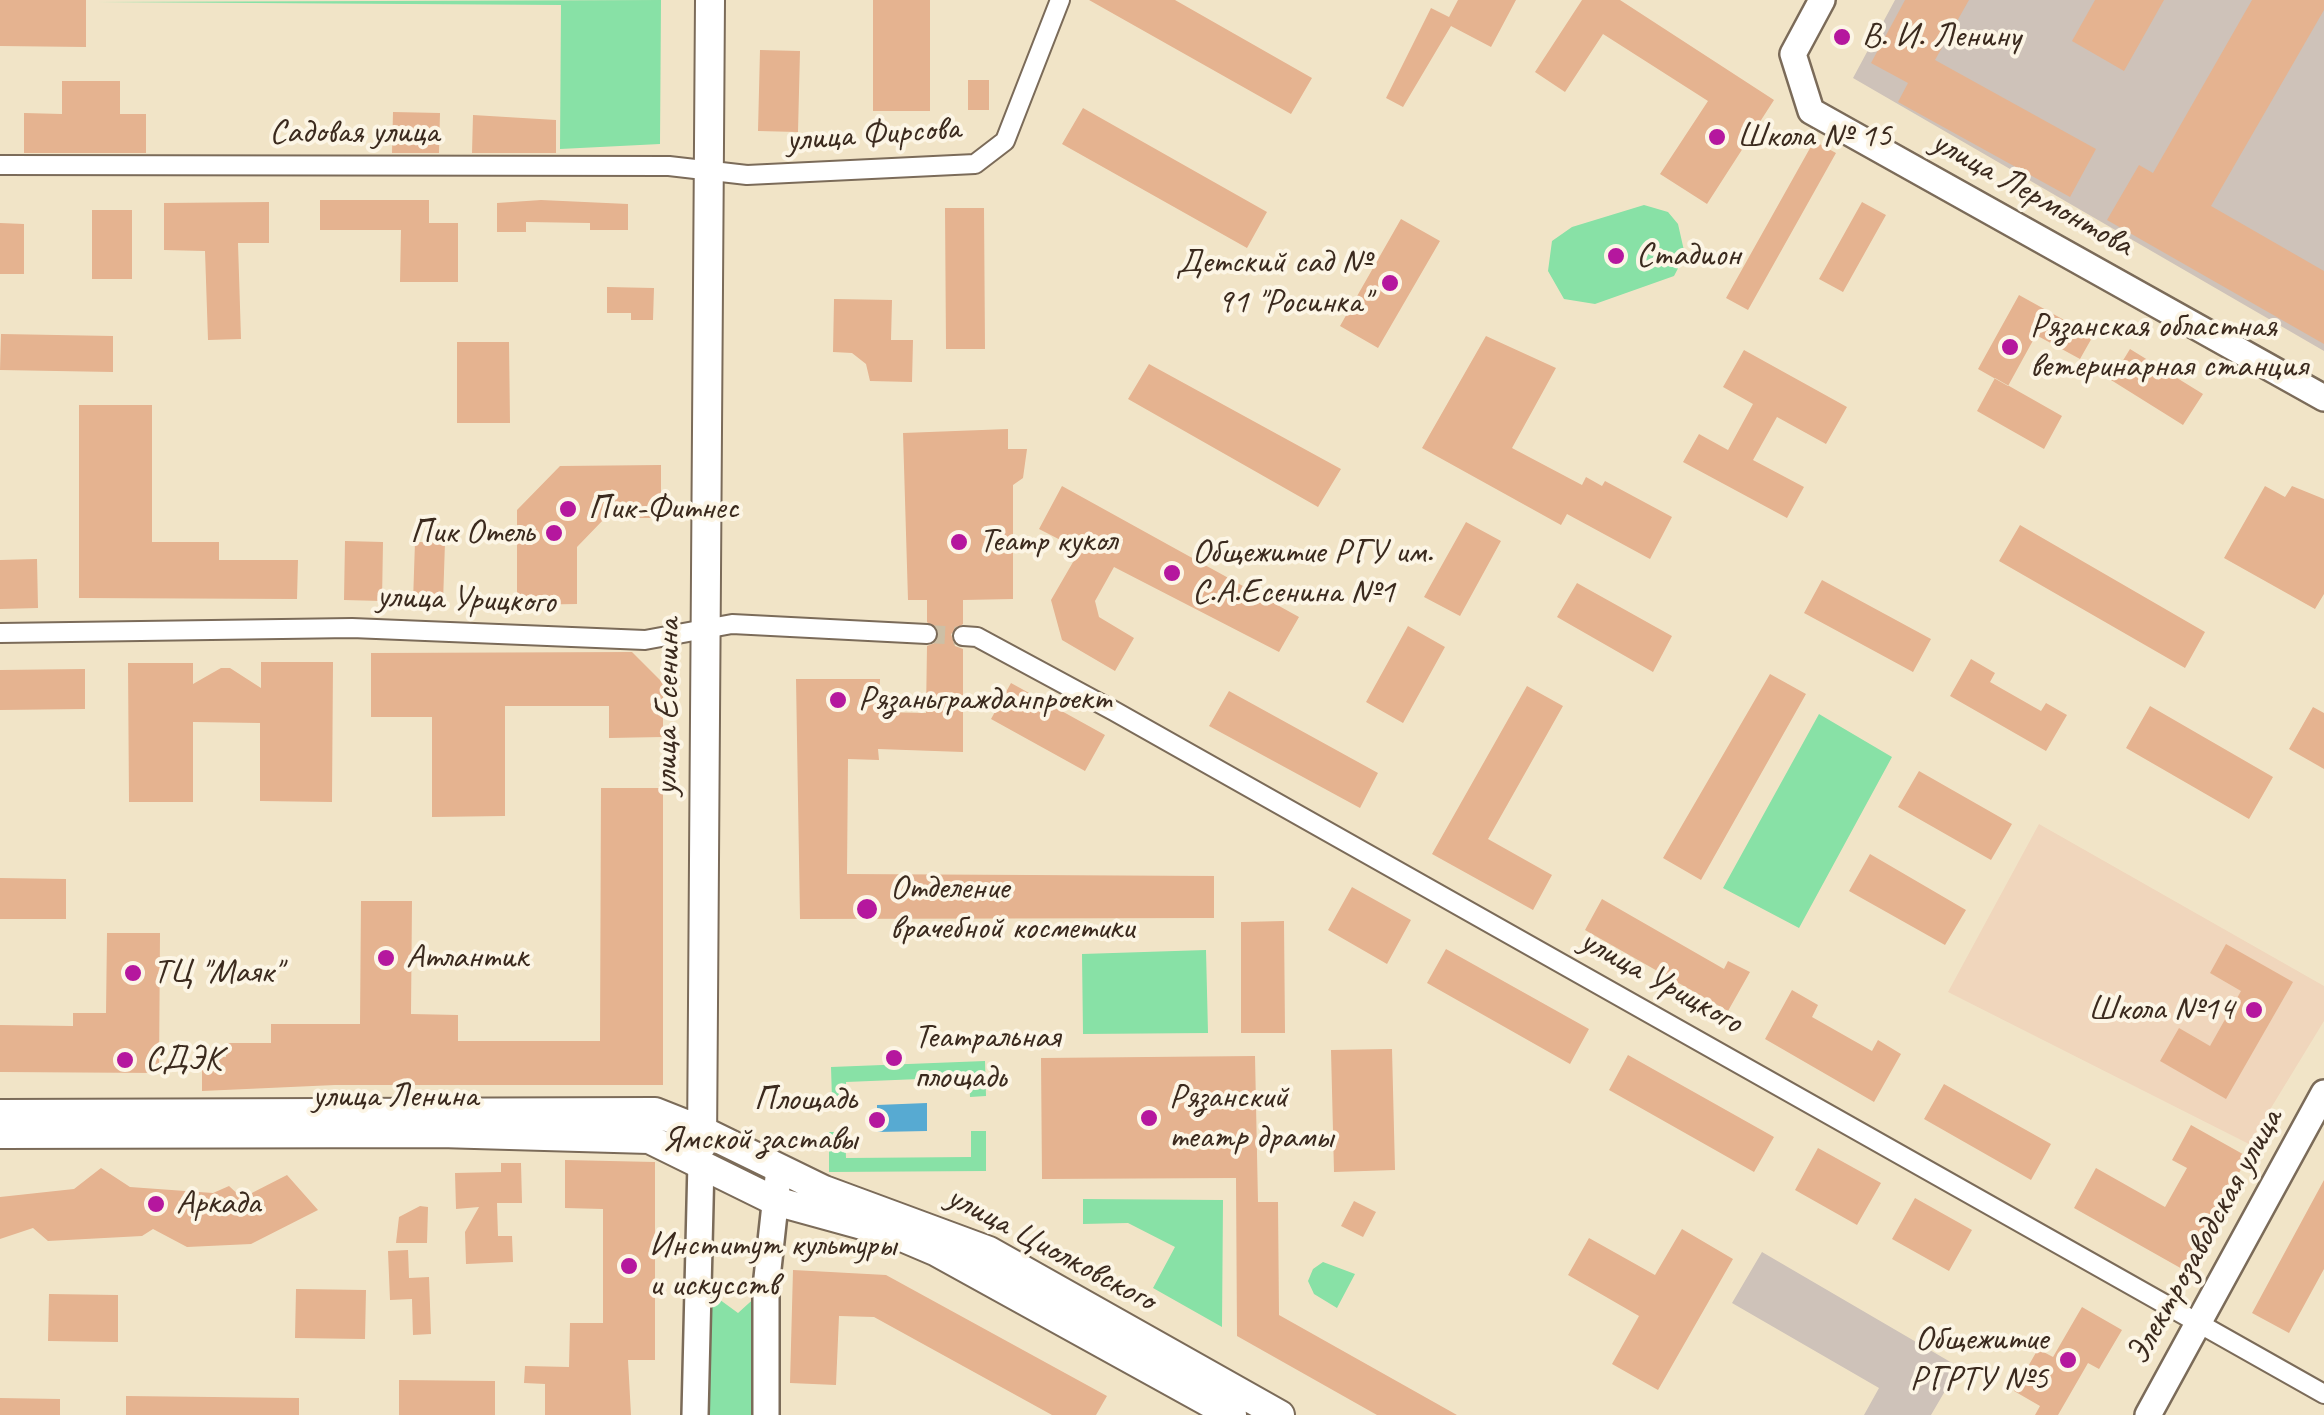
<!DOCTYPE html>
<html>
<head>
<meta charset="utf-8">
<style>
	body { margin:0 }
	canvas { display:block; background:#f1e4c7 }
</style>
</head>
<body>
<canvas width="2324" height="1415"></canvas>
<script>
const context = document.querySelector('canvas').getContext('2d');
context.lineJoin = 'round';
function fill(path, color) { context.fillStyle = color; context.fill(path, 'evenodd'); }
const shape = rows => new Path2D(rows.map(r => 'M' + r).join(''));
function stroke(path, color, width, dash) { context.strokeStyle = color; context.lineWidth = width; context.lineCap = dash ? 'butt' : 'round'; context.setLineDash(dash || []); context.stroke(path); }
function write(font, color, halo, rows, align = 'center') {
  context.font = font + ' Caveat,sans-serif'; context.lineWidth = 8; context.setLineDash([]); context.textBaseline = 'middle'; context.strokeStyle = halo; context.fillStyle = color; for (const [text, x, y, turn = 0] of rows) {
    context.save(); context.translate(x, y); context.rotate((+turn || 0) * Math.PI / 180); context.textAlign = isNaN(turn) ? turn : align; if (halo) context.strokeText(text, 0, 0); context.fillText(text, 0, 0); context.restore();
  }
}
const built = shape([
	[2039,824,2324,986,2324,1021,2249,1144,1948,992]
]);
const industrial = shape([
	[1895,0,2324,0,2324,351,1853,78],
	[1762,1252,1959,1367,1931,1415,1864,1415,1879,1388,1732,1303]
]);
const green = shape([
	[661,0,660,144,560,149,561,5,98,2],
	[1644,205,1668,212,1678,224,1685,255,1674,276,1595,304,1564,299,1548,271,1552,241,1572,227],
	[1819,714,1892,757,1799,928,1723,888],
	[1206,950,1208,1033,1083,1034,1082,954],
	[985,1061,986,1096,970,1097,969,1077,846,1082,846,1099,832,1100,831,1067],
	[971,1131,986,1131,986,1171,829,1172,829,1132,845,1132,846,1158,971,1157],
	[1083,1199,1223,1200,1222,1327,1153,1288,1175,1247,1128,1223,1083,1224],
	[1323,1262,1355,1274,1337,1308,1314,1294,1308,1281,1313,1269],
	[712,1294,738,1313,759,1294,757,1415,707,1415]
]);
const water = shape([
	[927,1103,927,1131,877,1132,877,1105]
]);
const building = shape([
	[0,0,86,0,86,47,0,46],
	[873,0,930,0,930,111,873,111],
	[1089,0,1175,0,1312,78,1291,114],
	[1458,0,1516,0,1491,47,1451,26,1403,107,1386,98,1431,8,1449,17],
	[1582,0,1620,0,1774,100,1707,204,1660,174,1708,101,1603,34,1565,92,1535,72],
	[1905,0,1969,0,1935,60,2096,149,2070,197,1898,102,1908,83,1871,63],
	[2095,0,2164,0,2124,71,2072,41],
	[2252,0,2324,0,2324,10,2211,206,2324,271,2324,344,2107,220,2139,165,2153,173],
	[760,50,800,51,798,132,758,131],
	[968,80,989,80,989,110,968,110],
	[62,81,120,81,120,114,146,114,146,153,24,153,24,113,62,114],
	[1083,108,1267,212,1247,248,1062,144],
	[393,112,440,113,439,153,392,153],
	[473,115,556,120,556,153,472,153],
	[1814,141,1836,153,1748,310,1726,298],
	[320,200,429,200,429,223,458,223,458,282,400,282,401,230,320,230],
	[541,200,628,204,628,230,590,230,590,223,526,222,526,232,497,232,497,203],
	[269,202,269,243,238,243,241,339,208,340,205,251,164,250,164,203],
	[1862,202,1886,215,1843,292,1819,279],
	[945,208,984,208,985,349,946,349],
	[92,210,132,210,132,279,92,279],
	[1401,219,1440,241,1378,348,1340,326],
	[0,223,24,224,24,274,0,274],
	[607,287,654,288,653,320,631,320,631,313,607,313],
	[2019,295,2093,336,2080,359,2036,335,2008,386,1978,369],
	[834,299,892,300,891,340,913,340,912,382,870,381,866,364,852,353,833,352],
	[1,334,113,336,113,372,0,370],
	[1486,336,1556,368,1512,448,1582,485,1586,477,1602,486,1605,481,1672,517,1650,559,1567,514,1561,525,1422,448],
	[457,342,509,342,510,423,457,423],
	[2130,349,2203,394,2183,425,2111,380],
	[1744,350,1847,407,1826,444,1777,417,1753,460,1804,487,1787,518,1683,462,1699,434,1728,450,1753,404,1723,387],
	[1149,364,1341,469,1318,507,1128,399],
	[1995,378,2062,416,2044,449,1977,411],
	[79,405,152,405,152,542,219,542,219,560,298,560,297,599,79,598],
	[1008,429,1008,449,1027,449,1023,478,1013,485,1013,599,963,600,963,624,951,634,955,646,963,649,963,752,878,749,879,760,848,759,847,874,1214,876,1214,918,800,919,796,679,880,679,879,712,926,713,927,646,937,642,939,634,927,622,927,600,908,600,903,433],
	[661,465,661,518,605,518,577,547,577,604,517,605,517,510,560,466],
	[1062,486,1299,617,1279,652,1114,567,1095,601,1099,617,1134,638,1115,671,1062,640,1051,600,1080,550,1039,529],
	[2265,486,2285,497,2292,486,2324,499,2324,594,2315,609,2224,558],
	[1466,522,1501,541,1460,616,1424,597],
	[2020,525,2205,632,2185,668,1999,561],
	[345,541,383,542,382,601,344,600],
	[415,542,445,542,443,603,413,602],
	[37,559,38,608,0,609,0,560],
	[1822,580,1931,639,1913,672,1804,613],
	[1577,583,1672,636,1653,672,1557,617],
	[1408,626,1445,647,1403,723,1366,702],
	[632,652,663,683,663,737,609,738,609,706,505,706,505,816,432,817,432,717,371,717,371,653],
	[1971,659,1995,673,1990,682,2041,711,2046,703,2067,715,2046,751,1950,696],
	[261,662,333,662,332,802,260,801,260,723,193,722,193,802,129,802,128,663,193,663,193,684,221,668,230,668,261,688],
	[85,669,85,709,0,710,0,670],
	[1770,674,1806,694,1701,880,1663,858],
	[1011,683,1105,735,1085,771,991,719],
	[1527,686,1563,706,1488,839,1552,875,1533,910,1432,854],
	[1229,691,1378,773,1360,808,1209,726],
	[2150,706,2273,777,2249,819,2126,748],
	[2313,707,2324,713,2324,769,2289,749],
	[1919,771,2012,824,1991,860,1898,807],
	[601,788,663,788,663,1085,335,1085,202,1091,202,1057,226,1057,226,1043,271,1043,271,1024,360,1024,361,901,412,901,411,1014,458,1015,458,1041,600,1041],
	[1870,854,1966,910,1945,945,1849,891],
	[0,878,66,879,66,919,0,919],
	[1352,887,1411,920,1387,964,1328,930],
	[1602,899,1724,969,1728,961,1750,972,1728,1011,1585,930],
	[1284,921,1285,1033,1241,1033,1241,922],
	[107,933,160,933,159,1073,0,1072,0,1025,73,1026,73,1013,106,1013],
	[2226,944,2293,982,2226,1099,2160,1061,2179,1028,2210,1046,2241,991,2210,973],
	[1446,949,1589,1029,1570,1064,1427,983],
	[1792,990,1818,1005,1812,1017,1872,1051,1878,1040,1901,1054,1874,1102,1765,1039],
	[1392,1049,1395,1170,1334,1172,1331,1050],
	[1628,1055,1774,1137,1754,1172,1609,1090],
	[1255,1056,1258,1202,1278,1202,1279,1315,1457,1415,1377,1415,1237,1336,1236,1178,1042,1179,1041,1058],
	[1944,1084,2051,1144,2031,1180,1924,1119],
	[2191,1125,2248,1157,2184,1270,2074,1208,2096,1168,2165,1207,2187,1168,2172,1160],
	[1818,1148,1881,1183,1857,1225,1795,1190],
	[565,1160,655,1162,655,1360,628,1360,631,1415,545,1415,545,1384,524,1383,525,1366,569,1367,570,1323,603,1323,603,1209,565,1208],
	[501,1163,521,1163,522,1203,497,1203,498,1236,512,1236,513,1262,466,1264,465,1232,479,1207,456,1209,455,1173,501,1172],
	[101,1168,130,1187,213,1193,229,1186,242,1198,287,1175,318,1210,251,1244,187,1247,153,1229,142,1236,48,1241,33,1228,0,1239,0,1197,74,1189],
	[2324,1180,2324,1269,2289,1333,2252,1313],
	[1915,1198,1972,1230,1949,1271,1892,1239],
	[1354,1201,1376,1212,1363,1237,1341,1226],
	[420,1206,428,1207,427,1243,396,1243,399,1217],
	[1682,1229,1733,1259,1658,1390,1612,1364,1639,1316,1568,1275,1589,1238,1655,1275],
	[408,1250,409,1278,429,1277,431,1334,413,1335,412,1299,390,1300,388,1251],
	[793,1270,886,1275,1107,1396,1096,1415,1052,1415,874,1317,839,1316,836,1385,790,1383],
	[296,1289,366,1290,365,1339,295,1338],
	[49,1294,118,1295,118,1342,48,1341],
	[2082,1307,2122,1330,2099,1369,2088,1363,2058,1415,2035,1415,2040,1406,2014,1391,2038,1349,2053,1357],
	[399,1380,495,1381,495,1415,399,1415],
	[126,1396,299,1398,299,1415,126,1415],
	[0,1398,60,1399,60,1415,0,1415]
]);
const streetTunnel = shape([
	[927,634,963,636]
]);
const street = shape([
	[0,165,669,166,747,175,975,164,1005,141,1060,0],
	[0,633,352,628,645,640,732,624,927,634],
	[963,636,977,637,1114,711,2324,1394]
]);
const secondary = shape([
	[1822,0,1793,54,1811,111,2324,398],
	[695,1415,701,1162],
	[766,1415,766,1287,779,1168],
	[2148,1415,2324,1093]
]);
const primary = shape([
	[0,1114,655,1112,703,1131,824,1190,989,1251,1280,1415],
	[0,1134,440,1133,649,1139,775,1201,895,1234,935,1251,1232,1415],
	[702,1145,710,0]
]);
const markers = [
	[1842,37,10,"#b5179e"],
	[1717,137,10,"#b5179e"],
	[1616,256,10,"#b5179e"],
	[1390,283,10,"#b5179e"],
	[2010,347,10,"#b5179e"],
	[568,509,10,"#b5179e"],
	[554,533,10,"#b5179e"],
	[959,542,10,"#b5179e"],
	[1172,573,10,"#b5179e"],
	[838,700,10,"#b5179e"],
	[867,909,12,"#b5179e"],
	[386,958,10,"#b5179e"],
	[133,973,10,"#b5179e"],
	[2254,1010,10,"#b5179e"],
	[894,1058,10,"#b5179e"],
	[125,1060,10,"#b5179e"],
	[1149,1118,10,"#b5179e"],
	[877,1120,10,"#b5179e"],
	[156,1204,10,"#b5179e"],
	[629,1266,10,"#b5179e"],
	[2068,1360,10,"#b5179e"]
];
const poiNames = [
	["В. И. Ленину",1862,37],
	["Школа № 15",1737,137],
	["Стадион",1636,256],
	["Детский сад №",1370,263,"right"],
	["91 \"Росинка\"",1370,303,"right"],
	["Рязанская областная",2030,327],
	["ветеринарная станция",2030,367],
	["Пик-Фитнес",588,509],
	["Пик Отель",534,533,"right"],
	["Театр кукол",979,542],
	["Общежитие РГУ им.",1192,553],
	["С.А.Есенина №1",1192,593],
	["Рязаньгражданпроект",858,700],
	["Отделение",890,889],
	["врачебной косметики",890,929],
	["Атлантик",406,958],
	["ТЦ \"Маяк\"",153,973],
	["Школа №14",2234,1010,"right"],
	["Театральная",914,1038],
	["площадь",914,1078],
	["СДЭК",145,1060],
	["Рязанский",1169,1098],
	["театр драмы",1169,1138],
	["Площадь",857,1100,"right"],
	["Ямской заставы",857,1140,"right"],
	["Аркада",176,1204],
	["Институт культуры",649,1246],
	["и искусств",649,1286],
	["Общежитие",2048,1340,"right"],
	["РГРТУ №5",2048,1380,"right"]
];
const streetNames = [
	["Садовая улица",354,133],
	["улица Фирсова",873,135,-4],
	["улица Лермонтова",2032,194,29],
	["улица Урицкого",466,600,2],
	["улица Есенина",668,707,-89],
	["улица Урицкого",1661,982,29],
	["улица Ленина",395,1097],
	["Электрозаводская улица",2205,1237,-61],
	["улица Циолковского",1051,1249,28]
];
fill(built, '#f0d6bc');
fill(industrial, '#cec2b9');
fill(green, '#88e1a6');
fill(water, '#57aad2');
fill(building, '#e5b390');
stroke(streetTunnel, '#cdbfa5', 18, [18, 9]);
stroke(street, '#7b6b59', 22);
stroke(secondary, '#7b6b59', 30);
stroke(primary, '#7b6b59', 32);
stroke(street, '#fff', 18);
stroke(secondary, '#fff', 25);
stroke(primary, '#fff', 28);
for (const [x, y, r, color] of markers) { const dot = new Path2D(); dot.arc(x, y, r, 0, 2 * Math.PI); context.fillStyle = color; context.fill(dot); stroke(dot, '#fcf5e5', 4); }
write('35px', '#3b2a1e', '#fcf5e5', poiNames, 'left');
write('35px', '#3b2a1e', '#fcf5e5', streetNames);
</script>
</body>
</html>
